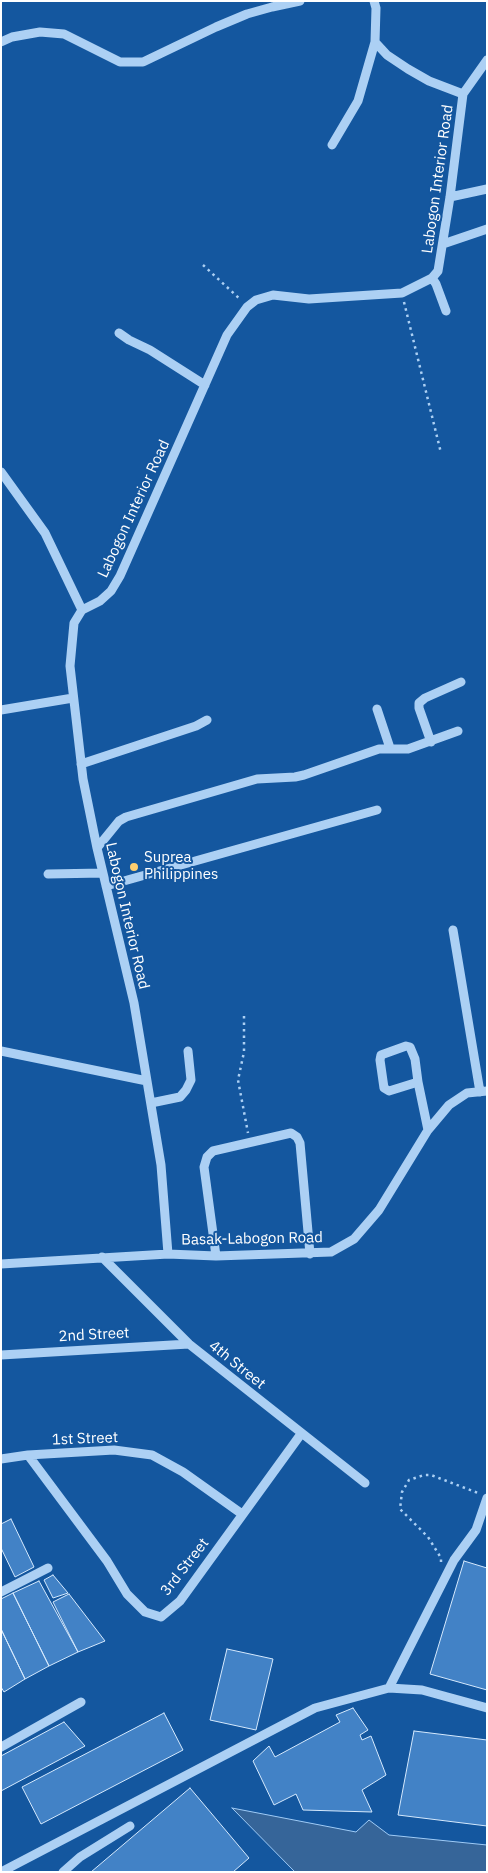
<!DOCTYPE html>
<html>
<head>
<meta charset="utf-8">
<style>
	body { margin:0 }
	#map { position:relative; width:488px; height:1873px; overflow:hidden; background:#14579f; font-family:"IBM Plex Sans",sans-serif }
	canvas { display:block }
	.frame { position:absolute; inset:0; border:2px solid #fff; pointer-events:none }
</style>
</head>
<body>
<div id="map">
<canvas width="488" height="1873"></canvas>
<div class="frame"></div>
</div>
<script>
const context = document.querySelector('canvas').getContext('2d');
context.lineJoin = 'round';
function fill(path, color) { context.fillStyle = color; context.fill(path, 'evenodd'); }
const shape = rows => new Path2D(rows.map(r => 'M' + r).join(''));
function stroke(path, color, width, dash) { context.strokeStyle = color; context.lineWidth = width; context.lineCap = dash ? 'butt' : 'round'; context.setLineDash(dash || []); context.stroke(path); }
function write(font, color, halo, rows, align = 'center') {
  context.font = font + ' "IBM Plex Sans",sans-serif'; context.lineWidth = 4; context.setLineDash([]); context.textBaseline = 'middle'; context.strokeStyle = halo; context.fillStyle = color; for (const [text, x, y, turn = 0] of rows) {
    context.save(); context.translate(x, y); context.rotate((+turn || 0) * Math.PI / 180); context.textAlign = isNaN(turn) ? turn : align; if (halo) context.strokeText(text, 0, 0); context.fillText(text, 0, 0); context.restore();
  }
}
const water = shape([
	[232,1808,356,1832,369,1820,389,1835,487,1845,487,1872,295,1872,232,1808]
]);
const building = shape([
	[11,1519,34,1567,15,1577,1,1548,1,1524,11,1519],
	[464,1561,487,1568,487,1690,430,1674,464,1561],
	[53,1575,68,1593,53,1598,44,1580,53,1575],
	[39,1581,78,1652,49,1666,13,1593,39,1581],
	[13,1593,49,1666,25,1679,1,1629,1,1599,13,1593],
	[69,1594,105,1641,78,1652,53,1602,69,1594],
	[1,1629,25,1679,4,1692,1,1687,1,1629],
	[227,1649,273,1659,256,1730,210,1720,227,1649],
	[353,1708,368,1730,360,1735,362,1740,371,1736,386,1775,362,1790,372,1812,303,1810,296,1794,274,1805,253,1761,269,1746,275,1757,340,1722,336,1715,353,1708],
	[164,1713,183,1750,41,1824,22,1787,164,1713],
	[64,1722,85,1746,1,1791,1,1756,64,1722],
	[414,1731,487,1740,487,1826,398,1815,414,1731],
	[190,1788,249,1858,233,1872,91,1872,190,1788]
]);
const path = shape([
	[203,265,241,300],
	[404,302,441,453],
	[244,1016,244,1052,238,1080,248,1133],
	[441,1562,441,1558,428,1537,400,1509,402,1492,409,1480,424,1475,431,1475,478,1493]
]);
const minor = shape([
	[374,1,376,8,375,42,387,55,408,69,429,81,463,94],
	[1,42,12,37,40,32,64,34,120,62,143,62,216,27,247,14,272,7,300,1],
	[332,145,358,101,375,42],
	[450,197,487,189],
	[443,244,487,229],
	[432,278,436,284,446,311],
	[119,333,129,340,150,350,205,385],
	[1,472,45,533,82,610],
	[377,709,390,748],
	[1,710,73,698],
	[431,742,419,708,419,703,425,698,461,682],
	[81,764,196,726,207,720],
	[97,848,119,821,126,817,257,779,295,777,304,775,379,749,408,749,458,731],
	[48,874,103,873],
	[106,886,377,810],
	[453,930,480,1092],
	[1,1051,147,1081],
	[418,1082,415,1059,410,1047,406,1046,381,1055,380,1060,384,1088,389,1091,418,1082,428,1130],
	[151,1103,180,1097,186,1090,191,1080,188,1051],
	[168,1254,161,1165,134,1003,97,848,83,779,70,666,74,623,82,610,100,601,111,591,120,576,227,335,247,307,256,300,273,295,309,299,402,293,432,278,438,271,450,197,463,94,487,60],
	[216,1256,204,1167,207,1157,213,1151,291,1133,297,1137,300,1143,310,1254],
	[102,1257,189,1344,365,1483],
	[1,1264,168,1254,216,1256,331,1252,354,1239,379,1210,428,1130,449,1105,467,1093,487,1091],
	[1,1355,189,1344],
	[28,1455,107,1561,127,1594,145,1612,161,1617,180,1601,301,1434],
	[1,1459,28,1455,114,1450,152,1455,183,1472,242,1514],
	[1,1592,48,1568],
	[389,1688,454,1560,476,1530,487,1498],
	[1,1747,81,1702],
	[1,1872,315,1708,389,1688,422,1690,487,1708],
	[63,1872,80,1857,130,1826]
]);
const markers = [
	[134,867,5,"#ffcf6f"]
];
const streetNames = [
	["Labogon Interior Road",438,179,-82],
	["Labogon Interior Road",134,509,-65],
	["Labogon Interior Road",127,916,77],
	["Basak-Labogon Road",252,1239,-1],
	["2nd Street",94,1335,-3],
	["4th Street",237,1365,39],
	["1st Street",85,1439,-2],
	["3rd Street",185,1567,-52]
];
const poiNames = [
	["Suprea",144,858],
	["Philippines",144,875]
];
fill(water, '#366599');
stroke(water, '#9fcbf6', 1);
fill(building, '#4282c6');
stroke(building, '#d5e9fd', 1);
stroke(path, '#acd0f4', 2.5, [2.5, 4]);
stroke(minor, '#acd0f4', 9);
for (const [x, y, r, color] of markers) { const dot = new Path2D(); dot.arc(x, y, r, 0, 2 * Math.PI); context.fillStyle = color; context.fill(dot); stroke(dot, '#14579f', 2); }
write('15px', '#fff', '#14579f', streetNames);
write('15px', '#fff', '#14579f', poiNames, 'left');
</script>
</body>
</html>
